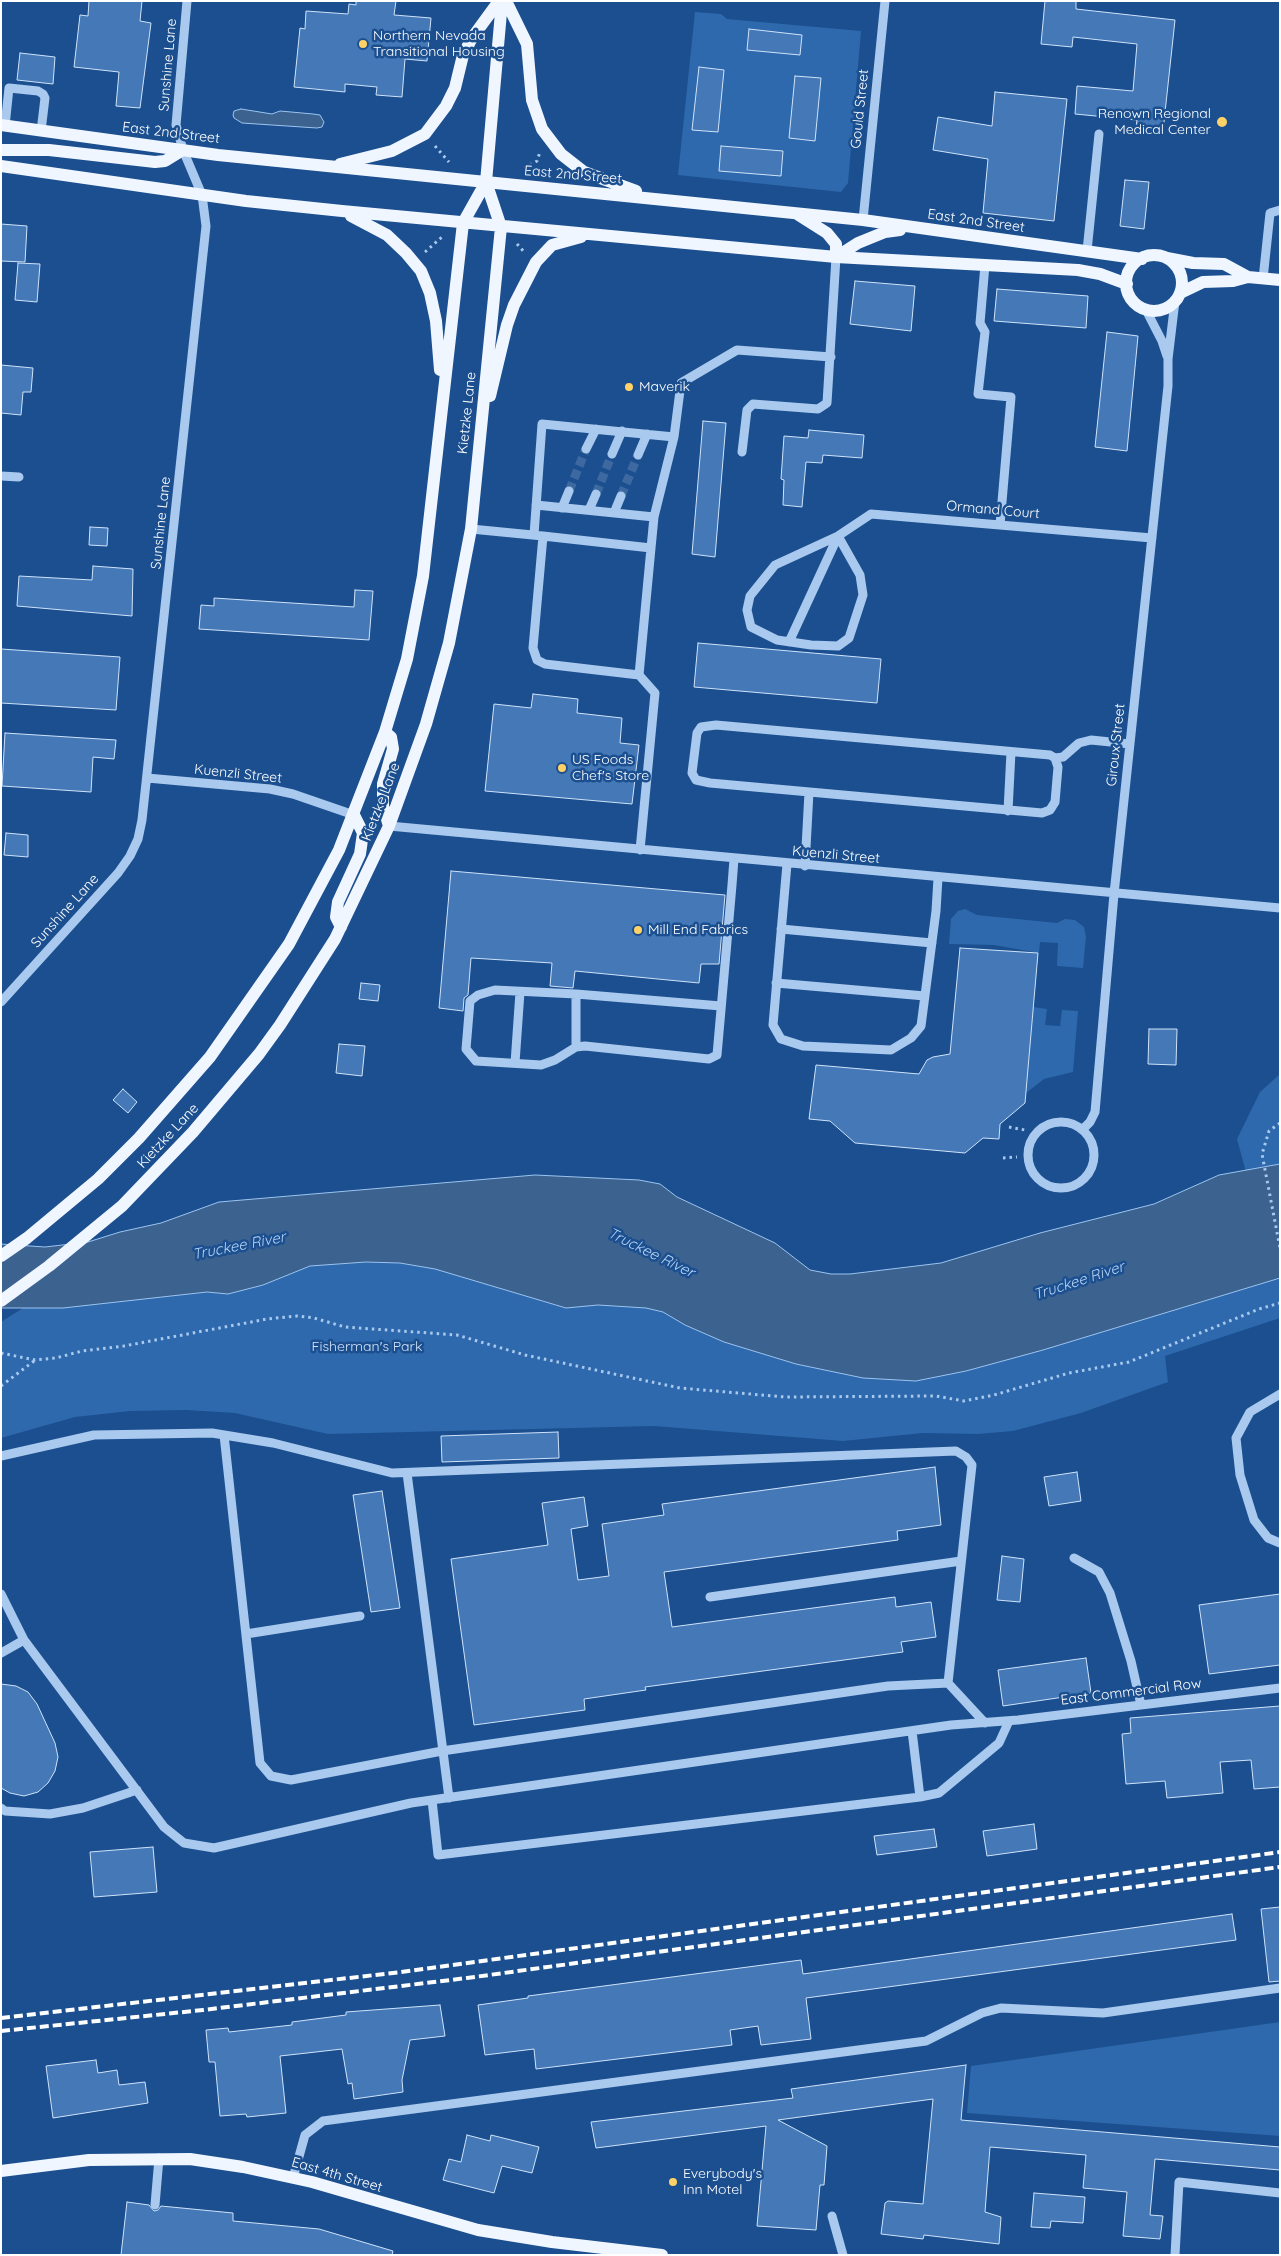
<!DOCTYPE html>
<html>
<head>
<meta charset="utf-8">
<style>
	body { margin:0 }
	#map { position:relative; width:1281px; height:2256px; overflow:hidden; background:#1b4f8f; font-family:Quicksand,sans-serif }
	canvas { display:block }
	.frame { position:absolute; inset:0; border:2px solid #fff; pointer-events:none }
</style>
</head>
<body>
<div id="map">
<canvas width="1281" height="2256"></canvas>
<div class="frame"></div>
</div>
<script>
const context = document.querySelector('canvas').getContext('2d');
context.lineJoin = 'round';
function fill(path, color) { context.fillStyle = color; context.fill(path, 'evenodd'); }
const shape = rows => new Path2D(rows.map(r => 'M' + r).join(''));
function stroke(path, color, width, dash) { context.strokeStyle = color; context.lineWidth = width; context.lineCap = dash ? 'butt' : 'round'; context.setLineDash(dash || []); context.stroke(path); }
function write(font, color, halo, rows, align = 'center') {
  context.font = font + ' Quicksand,sans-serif'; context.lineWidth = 5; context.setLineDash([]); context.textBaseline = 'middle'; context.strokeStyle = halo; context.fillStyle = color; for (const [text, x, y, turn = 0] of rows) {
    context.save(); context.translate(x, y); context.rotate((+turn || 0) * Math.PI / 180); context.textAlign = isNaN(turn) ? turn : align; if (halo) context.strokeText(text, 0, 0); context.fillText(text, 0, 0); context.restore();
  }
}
const green = shape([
	[695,12,721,14,727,19,861,31,848,183,841,192,678,175],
	[965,909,977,915,1057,923,1065,919,1075,920,1084,927,1086,937,1083,968,1057,966,1058,943,1040,942,1039,953,994,945,949,944,951,919,958,911],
	[1033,1007,1047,1009,1045,1025,1060,1026,1062,1010,1078,1011,1073,1072,1044,1079,1026,1093],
	[1280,1074,1280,1164,1246,1172,1237,1139,1260,1092],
	[366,1262,400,1263,435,1269,566,1308,598,1305,647,1308,663,1312,685,1325,796,1364,863,1378,886,1378,1043,1350,1280,1278,1280,1318,1165,1356,1168,1382,1081,1413,1013,1431,978,1434,923,1433,843,1441,654,1426,328,1434,235,1413,186,1410,130,1411,75,1417,1,1438,1,1322,23,1308,63,1308,207,1292,228,1294,263,1285,310,1266],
	[1280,2022,1280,2136,967,2113,971,2066]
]);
const water = shape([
	[241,109,272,114,280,111,313,114,320,115,324,122,322,127,317,128,242,123,234,118,233,115,234,111,241,109],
	[1280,1164,1280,1278,1043,1350,966,1371,916,1381,863,1378,796,1364,724,1342,685,1325,663,1312,646,1308,598,1305,566,1308,435,1269,400,1263,366,1262,310,1266,263,1285,228,1294,207,1292,63,1308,1,1308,1,1244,45,1247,88,1242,120,1232,161,1223,219,1202,535,1175,639,1180,660,1184,677,1197,775,1243,810,1270,831,1274,850,1274,941,1263,1040,1233,1154,1204,1219,1175,1280,1164]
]);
const building = shape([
	[89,1,142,1,140,21,151,23,140,108,116,106,119,72,74,67,80,15,88,16,89,1],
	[356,1,396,1,394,15,431,18,427,61,405,59,402,97,376,95,377,87,345,84,345,92,294,87,300,28,305,29,306,11,348,14,349,4,356,5,356,1],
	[1045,1,1076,1,1076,9,1175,20,1163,131,1136,128,1137,120,1075,114,1077,86,1133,91,1137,44,1073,37,1072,47,1041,44,1045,1],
	[749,29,802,35,800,55,747,50,749,29],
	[20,53,55,57,53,84,17,80,20,53],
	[699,67,724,70,718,132,692,130,699,67],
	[795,76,821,78,815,141,789,138,795,76],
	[995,92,1067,99,1054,221,983,213,988,159,933,150,938,117,992,126,995,92],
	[721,146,783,151,781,176,719,171,721,146],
	[1125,180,1149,182,1144,229,1120,226,1125,180],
	[1,224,27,226,25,262,1,261,1,224],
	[18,263,40,264,37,302,15,300,18,263],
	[855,281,915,286,911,331,850,324,855,281],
	[997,289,1088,296,1086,328,994,321,997,289],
	[1107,332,1138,336,1127,451,1095,447,1107,332],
	[1,365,33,368,31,392,23,392,21,415,1,413,1,365],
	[703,421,726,423,715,557,692,554,703,421],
	[809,430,864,435,862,458,823,455,822,463,806,462,802,507,783,505,784,480,781,479,784,436,808,438,809,430],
	[90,527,108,528,107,546,89,545,90,527],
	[93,566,133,569,132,616,17,606,19,576,92,580,93,566],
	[355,590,373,591,369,640,199,629,201,605,214,606,214,598,354,607,355,590],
	[698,643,881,659,877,703,694,687,698,643],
	[1,649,120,657,116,710,1,703,1,649],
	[533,694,578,699,577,713,622,718,620,743,639,745,632,804,485,791,494,704,531,708,533,694],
	[5,733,116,740,114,759,93,757,91,792,2,786,5,733],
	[6,833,28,835,28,857,4,855,6,833],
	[451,871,725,895,719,964,701,964,699,983,575,971,573,988,550,986,552,963,471,958,468,995,464,998,463,1011,439,1008,451,871],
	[960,948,1038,953,1025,1103,1000,1124,999,1139,983,1138,965,1153,855,1143,830,1121,809,1119,816,1065,919,1074,927,1060,933,1057,950,1054,960,948],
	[361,983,380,985,378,1001,359,999,361,983],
	[1149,1029,1177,1029,1176,1065,1148,1064,1149,1029],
	[339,1044,365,1046,362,1076,336,1073,339,1044],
	[123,1089,137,1102,128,1113,113,1100,123,1089],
	[558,1432,559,1458,442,1462,441,1436,558,1432],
	[935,1467,941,1525,897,1531,898,1540,664,1572,672,1627,895,1597,896,1607,931,1602,936,1637,901,1642,903,1652,645,1687,646,1690,584,1699,585,1710,474,1725,451,1559,548,1545,542,1503,584,1497,588,1526,571,1529,578,1580,609,1576,602,1524,664,1515,662,1504,935,1467],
	[1077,1472,1081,1501,1049,1506,1044,1477,1077,1472],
	[382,1491,400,1608,371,1612,353,1495,382,1491],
	[1002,1556,1024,1559,1020,1602,997,1600,1002,1556],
	[1280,1594,1280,1665,1209,1674,1199,1605,1280,1594],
	[1086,1658,1091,1693,1003,1706,998,1670,1086,1658],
	[1,1684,16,1686,28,1692,37,1704,55,1743,58,1757,55,1771,48,1783,38,1792,24,1796,10,1793,1,1788,1,1684],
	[1280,1706,1280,1787,1254,1789,1251,1760,1220,1762,1223,1793,1167,1798,1165,1781,1126,1784,1122,1734,1131,1733,1130,1718,1280,1706],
	[1034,1824,1037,1849,987,1856,983,1831,1034,1824],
	[934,1829,937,1847,877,1855,874,1836,934,1829],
	[153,1847,157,1892,94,1897,90,1852,153,1847],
	[1280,1907,1280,1981,1269,1982,1261,1909,1280,1907],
	[1232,1914,1236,1940,806,1998,811,2039,761,2045,758,2026,730,2030,732,2045,536,2069,534,2049,485,2055,478,2005,528,1998,528,1996,801,1960,803,1974,1232,1914],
	[440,2005,445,2036,410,2040,402,2080,403,2092,354,2099,352,2083,348,2084,342,2049,307,2053,280,2056,286,2113,247,2117,246,2114,220,2116,215,2062,209,2062,206,2030,228,2028,229,2032,292,2025,292,2022,346,2015,346,2012,440,2005],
	[96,2060,98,2073,117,2070,119,2085,145,2082,148,2103,53,2118,46,2066,96,2060],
	[966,2065,961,2120,1280,2147,1280,2170,1155,2159,1150,2215,1163,2216,1160,2239,1123,2236,1127,2192,1083,2188,1086,2155,990,2147,985,2212,1001,2217,999,2244,924,2235,923,2239,881,2234,885,2203,888,2201,923,2204,933,2099,778,2120,827,2146,824,2185,820,2185,816,2230,757,2226,766,2126,596,2148,591,2122,793,2098,791,2089,966,2065],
	[467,2135,490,2141,491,2135,539,2147,532,2173,502,2166,494,2193,443,2180,449,2159,461,2162,467,2135],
	[1034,2193,1085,2197,1083,2223,1051,2221,1050,2228,1031,2227,1034,2193],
	[127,2202,149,2205,154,2211,158,2210,161,2206,233,2213,233,2221,319,2229,393,2251,392,2255,121,2255,127,2202]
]);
const minorTunnel = shape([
	[569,491,586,449],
	[596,494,612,454],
	[621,496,638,455]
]);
const path = shape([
	[435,146,449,162],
	[524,168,537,161,540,152],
	[517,244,525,253],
	[425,252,442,237],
	[1280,1123,1269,1131,1262,1154,1280,1248],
	[1009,1127,1025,1130],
	[1003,1158,1017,1157],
	[1,1353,35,1360,56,1358,82,1351,124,1346,267,1319,297,1316,314,1318,345,1327,457,1335,525,1355,680,1388,785,1397,936,1396,964,1401,994,1395,1069,1373,1129,1362,1259,1309,1280,1303],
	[1,1386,34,1361]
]);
const minor = shape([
	[5,126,9,88,38,91,43,94,45,98,41,131],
	[863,220,885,1],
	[1087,251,1099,134],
	[985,265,980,323,985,332,978,394,1011,397,1000,525],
	[1263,279,1270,213,1280,210],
	[1146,310,1162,341,1167,356],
	[586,449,596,429],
	[742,452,747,410,753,404,818,409,827,403,836,257],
	[612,454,622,431],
	[638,455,647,434],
	[1,476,19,477],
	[536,505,654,517],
	[562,508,569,491],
	[589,510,596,494],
	[614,513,621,496],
	[471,529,543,536,533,648,537,660,545,664,639,675,655,693,640,850],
	[534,535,542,424,674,437],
	[543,536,651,548,639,675],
	[838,536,860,575,863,595,849,638,838,646,811,645,777,640,751,627,747,610,750,596,775,565,838,536,871,514,1152,538],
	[651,548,654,517,674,437,681,383,737,350,831,357],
	[789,642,838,536],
	[716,725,1050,755,1055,758,1058,767,1055,802,1050,810,1042,813,710,783,696,780,692,773,697,733,701,727,716,725],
	[1055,758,1063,757,1079,743,1091,740,1130,744],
	[147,778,270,789,293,794,354,815],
	[1008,811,1011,752],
	[389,826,1280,908],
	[787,864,773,1025,781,1039,803,1046,891,1050,911,1038,921,1026,936,911,938,878],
	[805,866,809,792],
	[781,929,932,943],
	[776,983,925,996],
	[576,994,576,1047],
	[1,1002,118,873,130,856,138,839,142,820,206,226,202,195,183,150,176,125,187,1],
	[721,1006,576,994,495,990,478,995,470,1001,466,1049,476,1061,541,1065,555,1060,576,1047,585,1046,709,1059,717,1055,732,885,734,859],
	[515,1063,520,992],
	'1028 1155a33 33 0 1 1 66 0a33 33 0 1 1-66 0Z',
	[1083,1129,1090,1122,1095,1112,1114,894,1168,386,1168,359,1175,301],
	[1280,1394,1250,1412,1236,1438,1240,1475,1254,1520,1268,1538,1280,1543],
	[224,1435,260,1763,271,1776,291,1780,442,1751,888,1686,948,1683],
	[1,1456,94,1435,212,1433,273,1443,392,1473,956,1451,966,1457,972,1465,948,1683,985,1723],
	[407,1473,449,1798],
	[1074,1558,1099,1572,1110,1593,1131,1661,1141,1705],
	[1,1594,24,1640,164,1827,184,1843,214,1848,411,1803,951,1725,1018,1720,1280,1688],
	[710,1597,961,1561],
	[246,1634,360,1616],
	[1,1653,24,1640],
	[920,1797,939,1793,999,1743,1009,1721],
	[432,1800,438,1855,920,1797,912,1731],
	[1,1808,5,1811,50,1814,83,1808,137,1790],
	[293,2178,305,2135,323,2121,926,2041,982,2013,1001,2008,1103,2013,1280,1988],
	[155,2205,159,2158],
	[832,2216,843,2255],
	[1175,2255,1179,2182,1280,2193]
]);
const major = shape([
	[506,1,527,44,532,100,542,129,561,154,584,172,636,191],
	[1,125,218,155,863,220,1142,259],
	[1,150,49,150,155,162,165,161,183,150],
	[340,164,392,151,425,134,446,106,455,88,463,55,472,38,499,1],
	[1,166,246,201,342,211,836,257,1078,270,1100,274,1127,284],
	[797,214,827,233,836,244,836,257],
	[351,216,387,235,406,253,421,271,430,293,436,321,440,370],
	'1126 283a28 28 0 1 1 56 0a28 28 0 1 1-56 0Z',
	[836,257,858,243,885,232,900,230],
	[1167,258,1193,263,1224,264,1248,277],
	[1180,293,1203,282,1233,281,1248,277,1280,280],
	[490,396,507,325,514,305,536,262,552,245,581,237],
	[385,732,391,737,393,749,383,784,383,806,389,826],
	[341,927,336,917,338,902,360,854,363,833,354,815],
	[1,1256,27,1238,98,1179,139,1138,210,1057,289,944,339,850,385,732,407,659,423,576,463,223,486,182],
	[1,1301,49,1266,122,1206,193,1132,259,1054,280,1025,335,939,389,826,426,724,449,643,471,529,501,227,486,182,502,1],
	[1,2171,89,2160,190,2159,243,2167,312,2182,478,2230,552,2242,662,2255]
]);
const rail = shape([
	[1,2018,401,1972,1280,1852],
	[1,2031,203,2010,467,1978,1280,1867]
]);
const markers = [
	[363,44,5,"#ffd166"],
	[1222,122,6,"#ffd166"],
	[629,387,5,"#ffd166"],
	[562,768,5,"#ffd166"],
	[638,930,5,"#ffd166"],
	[673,2182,5,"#ffd166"]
];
const poiNames = [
	["Northern Nevada",373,36],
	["Transitional Housing",373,52],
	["Renown Regional",1211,114,"right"],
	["Medical Center",1211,130,"right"],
	["Maverik",639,387],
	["US Foods",572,760],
	["Chef's Store",572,776],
	["Mill End Fabrics",648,930],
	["Everybody's",683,2174],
	["Inn Motel",683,2190]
];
const streetNames = [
	["Sunshine Lane",168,65,-85],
	["Gould Street",860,109,-84],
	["East 2nd Street",171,133,7],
	["East 2nd Street",573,175,5],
	["East 2nd Street",976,221,8],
	["Kietzke Lane",467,413,-84],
	["Ormand Court",993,510,5],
	["Sunshine Lane",161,523,-84],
	["Giroux Street",1116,745,-84],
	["Kuenzli Street",238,774,6],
	["Kietzke Lane",381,802,-69],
	["Kuenzli Street",836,855,5],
	["Sunshine Lane",65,911,-48],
	["Kietzke Lane",168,1136,-47],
	["East Commercial Row",1131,1692,-7],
	["East 4th Street",337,2175,16]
];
const parkNames = [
	["Fisherman's Park",367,1347]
];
const waterNames = [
	["Truckee River",239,1246,-11],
	["Truckee River",651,1253,26],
	["Truckee River",1079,1281,-18]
];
fill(green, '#2e69ad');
fill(water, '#3c6290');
stroke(water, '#9cc4f0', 1);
fill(building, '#4478b7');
stroke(building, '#cfe3fa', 1);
stroke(minorTunnel, '#3d69a0', 9, [9, 4.5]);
stroke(path, '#a9c9ee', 3, [2.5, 4]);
stroke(minor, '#a9c9ee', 9);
stroke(major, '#f0f6ff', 12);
stroke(rail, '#fff', 4, [9, 4]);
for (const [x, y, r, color] of markers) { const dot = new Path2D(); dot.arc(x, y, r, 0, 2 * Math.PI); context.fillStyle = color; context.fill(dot); stroke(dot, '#1b4f8f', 2); }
write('14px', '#fff', '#1b4f8f', poiNames, 'left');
write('14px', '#fff', '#1b4f8f', streetNames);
write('14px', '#cfe3fa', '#1b4f8f', parkNames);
write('italic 15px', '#b5d3f5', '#1b4f8f', waterNames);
</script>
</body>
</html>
